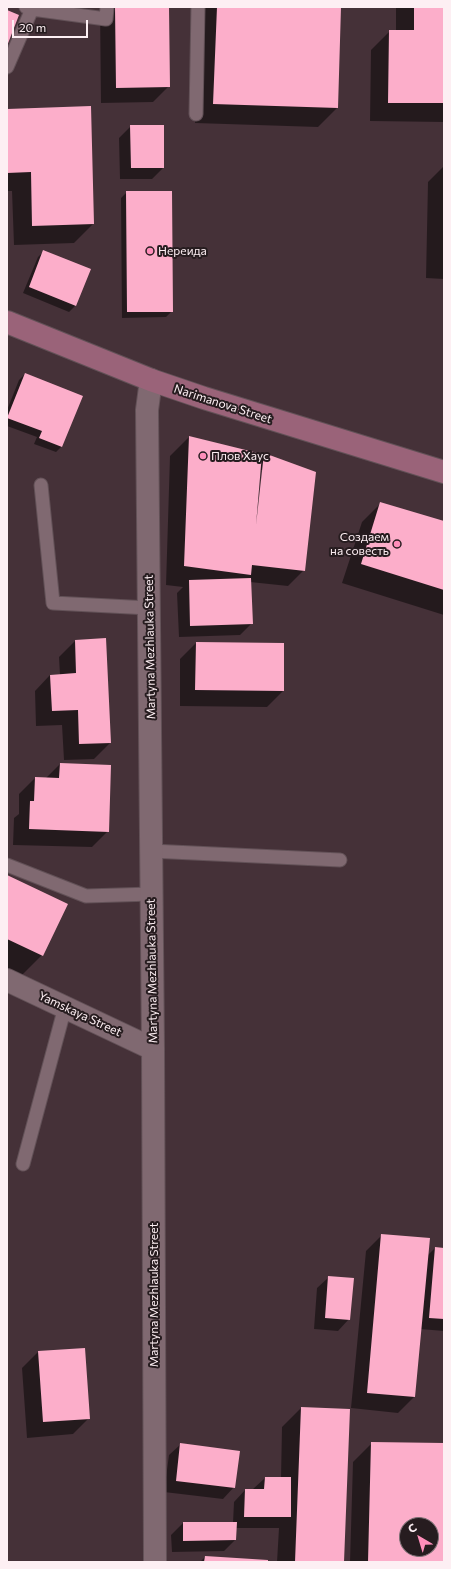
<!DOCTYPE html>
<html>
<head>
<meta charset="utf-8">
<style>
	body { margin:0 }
	#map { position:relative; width:451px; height:1569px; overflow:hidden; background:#453138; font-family:Commissioner,sans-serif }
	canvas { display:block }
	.frame { position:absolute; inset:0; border:8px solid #fdeff3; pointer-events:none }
	.north { position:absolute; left:399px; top:1517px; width:40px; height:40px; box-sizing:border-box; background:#261c1f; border:1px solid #7c7074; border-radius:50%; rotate:322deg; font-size:11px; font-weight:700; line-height:16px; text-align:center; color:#fdeff3 }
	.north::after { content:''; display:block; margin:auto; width:14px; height:18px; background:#ff8eba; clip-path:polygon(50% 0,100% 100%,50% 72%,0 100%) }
	.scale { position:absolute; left:12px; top:20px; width:76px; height:18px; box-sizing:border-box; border:2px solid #fdeff3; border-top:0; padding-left:5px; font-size:12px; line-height:14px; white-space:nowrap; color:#fdeff3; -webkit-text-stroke:3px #261c1f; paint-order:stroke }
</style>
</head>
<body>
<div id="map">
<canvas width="451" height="1569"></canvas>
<div class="frame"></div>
<div class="north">С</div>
<div class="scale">20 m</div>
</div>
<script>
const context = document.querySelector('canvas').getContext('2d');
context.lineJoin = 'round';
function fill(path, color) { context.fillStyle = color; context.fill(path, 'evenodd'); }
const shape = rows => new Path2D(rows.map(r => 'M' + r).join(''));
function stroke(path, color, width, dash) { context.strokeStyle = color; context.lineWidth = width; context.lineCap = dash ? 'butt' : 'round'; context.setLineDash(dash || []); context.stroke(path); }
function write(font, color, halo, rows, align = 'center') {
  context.font = font + ' Commissioner,sans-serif'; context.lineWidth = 4; context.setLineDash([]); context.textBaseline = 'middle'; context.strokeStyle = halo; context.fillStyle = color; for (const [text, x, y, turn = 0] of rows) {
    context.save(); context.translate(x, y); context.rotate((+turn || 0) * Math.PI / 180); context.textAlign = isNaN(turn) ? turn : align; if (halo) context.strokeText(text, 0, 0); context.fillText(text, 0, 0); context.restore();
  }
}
const shadow = shape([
	[100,7,168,7,169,86,153,102,101,103],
	[199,7,340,7,337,108,318,127,195,123],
	[396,7,444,7,444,122,370,121,371,50,390,31,396,31],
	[7,110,93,224,74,243,14,245,12,191,7,191],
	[131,126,163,168,152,179,120,179,119,138],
	[444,166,444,279,426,278,428,182],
	[127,192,172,311,166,317,122,318,121,198],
	[44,251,90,270,75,306,69,312,23,293,38,257],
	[25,374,62,446,56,452,34,444,37,437,7,426,7,410,19,380],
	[189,437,261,458,264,454,315,473,304,570,288,586,250,582,252,623,240,635,179,637,177,593,183,587,166,585,170,456],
	[261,470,263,470,252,561],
	[381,503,444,522,444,615,342,583,362,522],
	[75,641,110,743,94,759,64,760,62,725,36,726,35,691,50,675,60,675,59,657],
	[196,643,283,691,267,707,180,706,180,659],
	[60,764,108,831,92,847,13,845,14,818,19,814,19,794,35,778,46,778],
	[7,876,42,955,20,977,7,971],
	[382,1235,427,1256,435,1248,444,1249,444,1331,420,1329,414,1397,398,1413,351,1408,366,1251],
	[329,1277,349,1319,338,1331,314,1329,317,1288],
	[38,1352,89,1418,73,1434,27,1438,22,1368],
	[301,1408,343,1562,277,1562,279,1528,236,1528,235,1540,224,1551,172,1552,171,1535,183,1523,233,1523,234,1502,245,1490,253,1489,265,1478,281,1478,282,1427],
	[372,1443,444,1444,444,1562,350,1562,353,1462],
	[407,1525,431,1525,431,1549,407,1549],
	[181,1444,234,1487,223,1499,164,1492,169,1455],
	[205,1557,267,1562,200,1562]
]);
const building = shape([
	[115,7,169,7,170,87,116,88],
	[217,7,341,7,338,108,213,104],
	[414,7,444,7,444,103,388,103,389,30,414,30],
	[7,10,19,15,7,46],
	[91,106,94,224,32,226,31,172,7,173,7,109],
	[130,125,164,125,164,168,131,168],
	[126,191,172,191,173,312,127,312],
	[43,250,91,269,76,306,29,287],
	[25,373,83,396,62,447,39,438,42,431,7,418],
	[189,436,262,454,256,525,264,453,316,472,305,571,252,565,251,575,184,566],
	[380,502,444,521,444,590,361,564],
	[251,578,253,624,190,626,189,580],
	[106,638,111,743,79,744,78,710,52,711,50,675,76,673,75,640],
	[196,642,284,643,284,691,195,690],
	[60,763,111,765,109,832,29,829,30,801,34,801,35,777,59,778],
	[7,875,68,904,43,956,7,939],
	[381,1234,430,1238,415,1397,367,1393],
	[435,1247,444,1248,444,1319,429,1318],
	[328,1276,354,1278,350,1320,325,1318],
	[85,1348,90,1419,43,1422,38,1351],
	[301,1407,350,1409,344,1562,295,1562],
	[371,1442,444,1443,444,1562,368,1562],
	[407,1525,431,1525,431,1549,407,1549],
	[180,1443,240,1451,235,1488,176,1481],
	[265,1477,291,1477,291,1517,244,1517,245,1489,264,1489],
	[183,1522,237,1522,236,1540,183,1541],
	[205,1556,268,1560,268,1562,204,1562]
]);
const service = shape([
	[32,9,106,19,107,7],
	[7,67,32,9,26,7],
	[196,114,198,7],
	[41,485,53,603,149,608],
	[151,851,340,860],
	[7,865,86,896,152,894],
	[23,1164,65,1007]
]);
const minor = shape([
	[151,380,147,410,153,1049,155,1562],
	[7,980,153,1049]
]);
const secondary = shape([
	[7,322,151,380,204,398,444,472]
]);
const markers = [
	[150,251,4,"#ff8eba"],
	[203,456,4,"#ff8eba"],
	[397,544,4,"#ff8eba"]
];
const poiNames = [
	["Нереида",158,251],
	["Плов Хаус",211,456],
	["Создаем",389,537,"right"],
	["на совесть",389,551,"right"]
];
const streetNames = [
	["Narimanova Street",223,404,18],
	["Martyna Mezhlauka Street",150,647,-91],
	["Martyna Mezhlauka Street",152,971,-91],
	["Yamskaya Street",80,1014,25],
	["Martyna Mezhlauka Street",154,1295,-90]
];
fill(shadow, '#0007');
fill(building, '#fcaeca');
stroke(service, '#625157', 15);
stroke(minor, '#625157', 24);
stroke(secondary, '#625157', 24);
stroke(service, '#806971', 13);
stroke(minor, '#806971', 22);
stroke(secondary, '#9a6379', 22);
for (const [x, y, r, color] of markers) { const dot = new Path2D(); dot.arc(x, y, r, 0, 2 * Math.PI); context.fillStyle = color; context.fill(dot); stroke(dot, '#261c1f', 1.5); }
write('12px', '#fdeff3', '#261c1f', poiNames, 'left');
write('12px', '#fdeff3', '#261c1f', streetNames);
</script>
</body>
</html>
